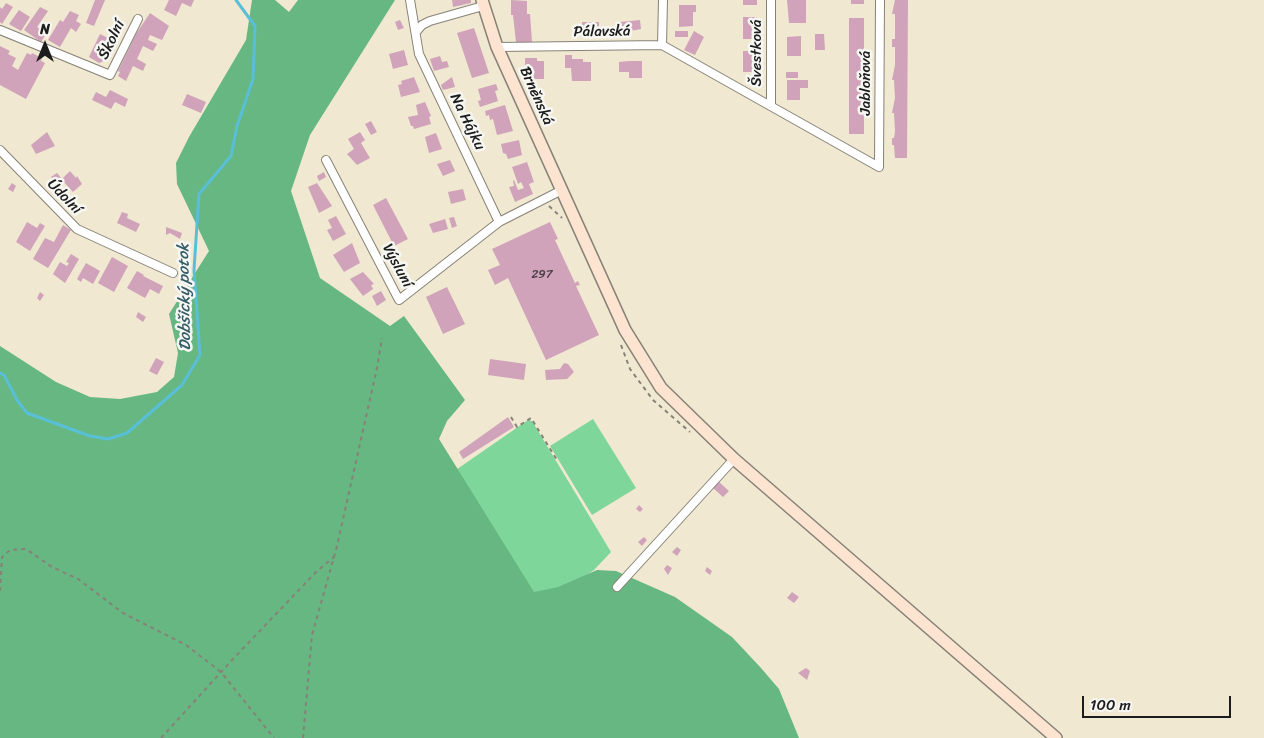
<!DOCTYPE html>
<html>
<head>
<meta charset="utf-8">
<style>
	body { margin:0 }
	#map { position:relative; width:1264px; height:738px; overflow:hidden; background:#f0e8d1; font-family:Sriracha,sans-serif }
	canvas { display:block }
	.north { position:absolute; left:20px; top:20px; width:50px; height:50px; -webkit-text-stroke:4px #f6f6f2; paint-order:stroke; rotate:0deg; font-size:14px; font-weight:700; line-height:20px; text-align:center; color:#1c1c1c }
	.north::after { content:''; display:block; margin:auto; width:18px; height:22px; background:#1c1c1c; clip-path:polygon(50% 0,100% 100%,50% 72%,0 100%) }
	.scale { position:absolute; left:1082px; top:696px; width:149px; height:22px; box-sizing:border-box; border:2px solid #1c1c1c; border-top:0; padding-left:6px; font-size:15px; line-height:18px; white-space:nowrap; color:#1c1c1c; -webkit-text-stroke:4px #f6f6f2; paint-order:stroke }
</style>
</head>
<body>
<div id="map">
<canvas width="1264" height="738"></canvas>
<div class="north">N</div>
<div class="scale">100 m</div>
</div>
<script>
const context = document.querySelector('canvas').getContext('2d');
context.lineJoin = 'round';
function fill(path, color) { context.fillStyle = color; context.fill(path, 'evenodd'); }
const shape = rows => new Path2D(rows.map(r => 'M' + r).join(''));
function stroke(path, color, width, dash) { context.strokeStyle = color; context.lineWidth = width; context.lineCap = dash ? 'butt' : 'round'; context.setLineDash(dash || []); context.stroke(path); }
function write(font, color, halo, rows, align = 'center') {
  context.font = font + ' Sriracha,sans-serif'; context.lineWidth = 5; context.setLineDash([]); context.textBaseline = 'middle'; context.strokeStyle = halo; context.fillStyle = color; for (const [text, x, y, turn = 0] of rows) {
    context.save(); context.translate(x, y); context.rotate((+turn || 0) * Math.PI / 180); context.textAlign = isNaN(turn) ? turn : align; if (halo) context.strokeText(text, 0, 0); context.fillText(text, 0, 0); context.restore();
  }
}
const green = shape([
	[593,419,636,488,592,515,550,446],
	[528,420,532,421,611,552,594,570,535,611,450,474]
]);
const forest = shape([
	[252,0,275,0,289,12,298,0,395,0,310,135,291,191,320,278,390,326,404,316,465,400,447,421,439,439,534,592,558,587,597,570,616,571,675,597,732,637,761,668,779,689,799,738,0,738,0,346,56,382,90,397,120,399,157,392,174,377,178,353,169,314,209,251,177,184,176,163,189,137,246,40]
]);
const stream = shape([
	[0,373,4,375,17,400,27,413,90,436,108,439,127,433,182,385,200,355,194,270,199,194,231,156,237,126,253,79,255,26,236,0]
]);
const building = shape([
	[95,0,105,0,94,26,86,23],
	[169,0,194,0,191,7,182,3,176,16,164,10],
	[452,0,471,0,471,3,453,7],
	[511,0,527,1,527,14,530,14,532,42,516,42,513,15,511,15],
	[743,0,757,0,757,5,743,5],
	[787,0,806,0,806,23,789,23],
	[851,0,864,0,864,4,851,4],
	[895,0,908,0,907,158,895,158,894,145,892,145,892,138,894,138,895,131,894,113,892,113,895,98,894,80,892,80,895,65,895,47,892,47,892,39,895,39,895,14,892,14],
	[6,3,13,7,2,24,0,22,0,7,2,9],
	[679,5,696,5,696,12,693,12,693,26,679,27],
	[40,7,48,11,37,27,46,34,41,42,24,30],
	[19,10,30,17,21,31,9,24],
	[70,11,79,15,76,21,81,24,76,32,71,28,60,47,48,40,60,20,63,22],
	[150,13,169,26,162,40,150,35,148,40,157,44,153,51,143,46,137,59,146,64,143,71,133,66,126,81,118,76,120,72,118,71,136,34],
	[743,17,757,17,757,24,759,24,757,39,743,39],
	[849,18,864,18,864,134,849,134],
	[400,20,404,28,398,30,395,22],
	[640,20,641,29,621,33,620,22],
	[582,22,599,22,599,35,582,34],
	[474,28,489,73,472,78,457,33],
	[675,31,688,31,688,37,675,37],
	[694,31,704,37,695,55,684,50],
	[100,34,114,41,104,61,99,63,89,57],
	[815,34,824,34,825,50,815,50],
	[801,36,801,56,787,56,787,37],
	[0,46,10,51,8,54,16,58,12,66,18,70,27,53,31,55,32,53,42,58,41,61,45,63,26,99,0,85],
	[404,50,408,65,393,69,389,54],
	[743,51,757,51,757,57,759,57,757,72,743,72],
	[565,55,572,55,572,59,583,59,583,62,591,62,591,81,572,81,571,68,565,68],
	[440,56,442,62,447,61,449,67,434,71,430,59],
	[525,58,537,58,537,61,544,61,544,79,525,79],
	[629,61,642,61,642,78,629,78,629,72,619,72,619,62],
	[786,72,798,72,798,78,786,78],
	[414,77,420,92,401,97,398,85,402,84,401,81],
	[452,77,455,87,443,90,441,85],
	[787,80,808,80,808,88,800,88,800,100,787,100],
	[496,84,498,90,495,91,498,101,480,107,478,101,481,100,478,89],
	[110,90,128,99,125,107,115,102,111,109,92,100,96,92,106,97],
	[187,94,206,102,201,113,182,105],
	[425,102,431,116,429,117,431,124,414,129,413,126,411,126,408,117,418,115,416,105],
	[505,105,513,131,497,135,493,119,490,120,489,115,486,116,485,111],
	[371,121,377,132,371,135,365,124],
	[47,132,55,146,36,154,31,145],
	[360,132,365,140,361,143,370,158,357,165,347,154,354,149,348,139],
	[436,133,442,149,429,153,425,137],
	[519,140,522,155,508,159,506,154,503,153,501,144],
	[450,160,455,171,443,176,437,164],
	[527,162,534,182,529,184,533,194,515,202,509,187,514,186,513,181,514,180,518,190,524,188,521,182,518,184,512,167],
	[70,171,76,178,77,176,82,184,73,192,62,180,57,184,51,177,57,173,62,179],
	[324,172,326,177,319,181,317,176],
	[12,183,16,186,13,192,8,189],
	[317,183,332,206,319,213,308,187],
	[463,189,466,200,451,204,448,192],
	[386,198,408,239,394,246,373,205],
	[122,212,128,214,127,218,140,224,136,232,117,223],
	[336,216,346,234,333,241,327,230,332,228,328,220],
	[454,217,457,226,452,228,449,218],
	[445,219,448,229,433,233,429,224],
	[27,222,37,228,40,223,45,226,30,251,16,242],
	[550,222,558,239,555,240,575,283,578,281,580,285,576,286,599,335,546,360,508,278,495,285,488,270,500,265,492,249],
	[63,225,71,230,48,268,33,259,45,238,54,242],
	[166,227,182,233,180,239,170,233,166,235],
	[352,243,360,263,344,272,333,255],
	[71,254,79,259,65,283,53,274,60,262,67,266,69,263,66,262],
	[112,257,128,266,114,292,98,283],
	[86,263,100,271,93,284,83,278,81,282,77,279],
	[137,271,144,275,143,276,163,286,159,294,150,289,145,298,127,288],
	[363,272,374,284,371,285,373,289,363,296,350,279],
	[447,287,465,324,443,334,426,297],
	[381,291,386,300,377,306,372,296],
	[40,292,44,295,40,301,37,298],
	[138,312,146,317,143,322,136,317],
	[156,358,164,362,157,375,149,371],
	[490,359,526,364,524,380,488,375],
	[564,363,568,364,574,372,567,379,546,380,545,370,560,369],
	[508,417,514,427,463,459,459,452],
	[719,482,729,491,723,497,713,488],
	[639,505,643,509,640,512,636,509],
	[644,537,647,540,642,546,638,542],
	[677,547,681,550,677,556,672,552],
	[667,565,672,568,668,575,664,569],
	[707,567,712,571,710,575,705,571],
	[792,592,799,597,794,603,787,598],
	[806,668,810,671,807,680,798,673]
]);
const path = shape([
	[549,206,562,218],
	[621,345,630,369,653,400,690,432],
	[511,417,517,427,531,418,557,460],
	[0,591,2,557,10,550,26,549,52,567,78,579,123,613,186,645,221,672,274,738],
	[161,738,232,660,317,571,334,557],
	[303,738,312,635,337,546,377,368,382,338]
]);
const street = shape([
	[410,0,419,54,499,222],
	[0,30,110,75,138,19],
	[416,32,422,25,430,21,483,6],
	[662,45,879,167,880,0],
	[497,47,662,45,663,0],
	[771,106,771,0],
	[0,150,77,229,173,273],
	[326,160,399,300,499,222,562,190],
	[617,587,734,459]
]);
const secondary = shape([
	[482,0,497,47,625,330,661,388,734,459,1056,738]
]);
const numberNames = [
	["297",542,275]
];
const streetNames = [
	["Pálavská",602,32,-1],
	["Školní",112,40,-64],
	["Švestková",757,53,-90],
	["Jabloňová",866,83,-90],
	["Brněnská",536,96,66],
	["Na Hájku",467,122,64],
	["Údolní",64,197,46],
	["Výsluní",397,266,62]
];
const waterNames = [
	["Dobšický potok",185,297,-91]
];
fill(green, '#7fd69b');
fill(forest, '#67b783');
stroke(stream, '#59bfd7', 3);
fill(building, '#d0a3ba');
stroke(street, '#868276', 10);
stroke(secondary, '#868276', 14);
stroke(path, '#868276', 2, [4, 4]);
stroke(street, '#fff', 8);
stroke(secondary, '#fde4d0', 11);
write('12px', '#493e44', null, numberNames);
write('15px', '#1c1c1c', '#f6f6f2', streetNames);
write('italic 16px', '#345d67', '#f6f6f2', waterNames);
</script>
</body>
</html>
